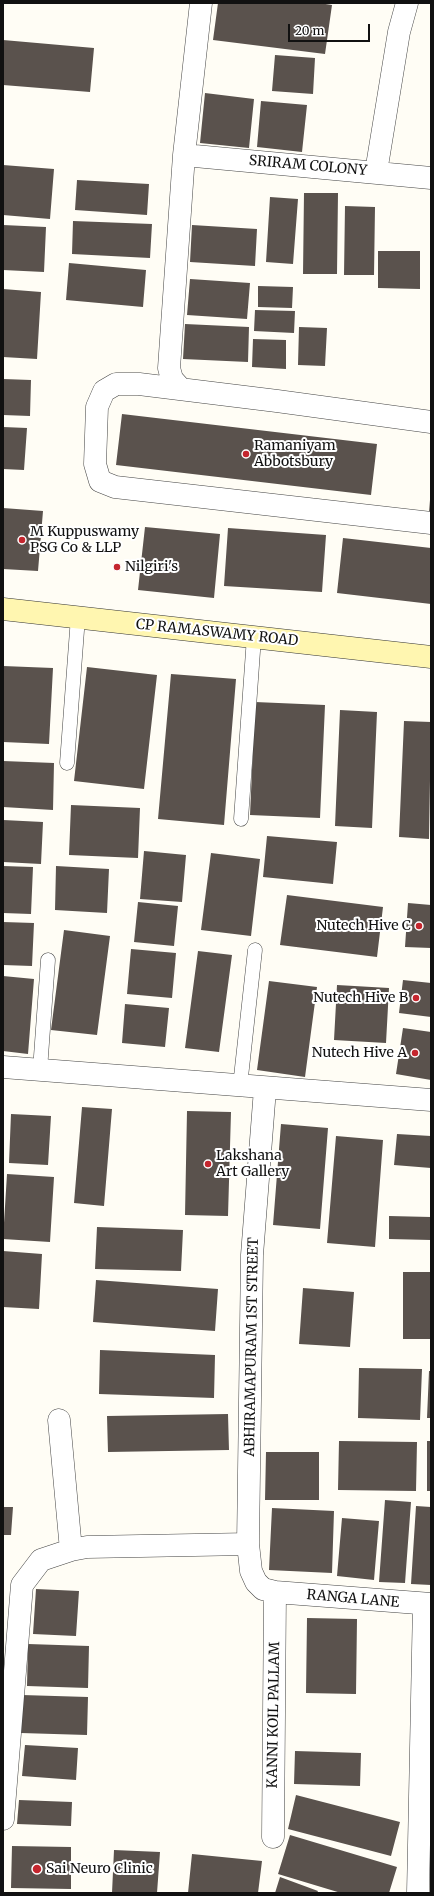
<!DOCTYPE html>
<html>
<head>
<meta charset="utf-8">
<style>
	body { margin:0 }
	#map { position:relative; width:434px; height:1896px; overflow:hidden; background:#fffdf5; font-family:Merriweather,serif }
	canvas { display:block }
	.frame { position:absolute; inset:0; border:4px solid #111; pointer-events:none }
	.scale { position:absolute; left:288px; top:24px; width:82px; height:18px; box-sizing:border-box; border:2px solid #111; border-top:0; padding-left:5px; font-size:12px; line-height:14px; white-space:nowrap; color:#111; -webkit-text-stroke:3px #fff; paint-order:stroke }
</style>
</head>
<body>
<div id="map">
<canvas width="434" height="1896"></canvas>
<div class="frame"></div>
<div class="scale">20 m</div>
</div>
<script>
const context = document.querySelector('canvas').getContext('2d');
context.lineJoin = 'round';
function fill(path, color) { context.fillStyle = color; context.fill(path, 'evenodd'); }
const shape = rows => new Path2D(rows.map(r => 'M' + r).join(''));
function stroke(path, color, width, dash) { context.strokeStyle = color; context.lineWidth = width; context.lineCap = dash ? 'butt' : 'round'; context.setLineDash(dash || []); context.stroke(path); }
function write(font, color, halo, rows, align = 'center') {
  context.font = font + ' Merriweather,serif'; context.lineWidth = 4; context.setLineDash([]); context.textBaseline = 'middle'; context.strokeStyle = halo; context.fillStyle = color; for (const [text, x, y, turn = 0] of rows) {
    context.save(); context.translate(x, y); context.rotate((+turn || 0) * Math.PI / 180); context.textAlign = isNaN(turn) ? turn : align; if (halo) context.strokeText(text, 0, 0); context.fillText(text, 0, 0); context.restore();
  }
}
const building = shape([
	[218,3,319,3,332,5,325,54,213,40],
	[3,40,94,48,90,92,3,85],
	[275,55,315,58,313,94,272,91],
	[205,93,254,99,249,148,200,143],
	[261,101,307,105,302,152,257,147],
	[3,165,54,169,50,219,3,215],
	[77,180,149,184,147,215,75,210],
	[304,193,338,193,337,274,303,274],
	[270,197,298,199,293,264,266,262],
	[345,206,375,207,374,275,344,275],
	[73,221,152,224,150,258,72,254],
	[3,225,46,227,44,272,3,270],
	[192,225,257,229,255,266,190,262],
	[378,251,420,251,420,289,378,288],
	[69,263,146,270,143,307,66,300],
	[190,279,250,283,247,319,187,315],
	[258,286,293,287,292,308,258,307],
	[3,289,41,292,37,359,3,357],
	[255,310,295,311,294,333,254,331],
	[185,324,249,327,248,362,183,359],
	[299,327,327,328,325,366,298,365],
	[253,339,286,340,286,369,252,367],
	[3,379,31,380,30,416,3,415],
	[122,414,377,444,371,495,116,465],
	[3,427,27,428,24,470,3,469],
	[430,500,431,500,431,513,429,512],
	[3,508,43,511,38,571,3,569],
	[145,527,220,534,214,598,138,590],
	[228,528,326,535,322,592,224,586],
	[343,538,431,548,431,604,337,593],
	[3,666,53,668,49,744,3,742],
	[87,667,157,675,144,789,74,781],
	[171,674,236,679,224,825,158,819],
	[255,702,325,705,320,818,250,815],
	[340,710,377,712,372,828,335,826],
	[404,721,431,722,429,839,399,837],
	[3,761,54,763,53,810,3,807],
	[71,805,140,808,138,858,69,855],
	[3,820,43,822,41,864,3,862],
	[267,836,337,842,333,884,263,877],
	[144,851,186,855,182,902,140,899],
	[211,853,260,859,251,936,201,930],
	[3,866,33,867,31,914,3,913],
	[56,866,109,869,107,913,55,910],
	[287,895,383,907,377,957,280,945],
	[138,902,178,906,174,946,134,942],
	[408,903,431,905,431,948,405,947],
	[3,922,34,923,32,966,3,965],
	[64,930,110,936,97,1035,51,1030],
	[131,949,176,953,172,998,127,994],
	[198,951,232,955,219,1052,185,1048],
	[3,976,34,979,28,1054,3,1051],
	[403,980,431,983,431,1017,399,1013],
	[269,981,317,987,305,1077,257,1070],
	[337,985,389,988,386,1043,334,1040],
	[125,1004,169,1008,165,1047,122,1043],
	[403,1028,431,1032,431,1080,396,1074],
	[82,1107,112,1109,104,1206,74,1203],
	[187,1111,231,1112,228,1216,185,1215],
	[11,1114,51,1116,48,1165,9,1163],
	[281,1124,328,1128,320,1229,273,1225],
	[397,1134,431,1136,431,1168,394,1165],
	[336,1136,383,1140,375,1247,327,1243],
	[7,1174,54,1177,50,1242,3,1239],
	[389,1216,431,1217,431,1240,389,1239],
	[97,1227,183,1230,181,1271,95,1269],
	[3,1251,42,1254,39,1309,3,1307],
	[403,1272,431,1272,431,1339,403,1339],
	[96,1280,218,1289,215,1331,93,1322],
	[303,1288,354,1292,350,1347,299,1344],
	[100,1350,215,1355,214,1398,99,1394],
	[359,1368,422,1369,420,1420,358,1418],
	[429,1371,431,1371,431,1418,427,1418],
	[228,1414,229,1450,108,1452,107,1416],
	[339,1441,417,1442,416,1491,338,1490],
	[427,1441,431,1441,431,1491,427,1491],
	[266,1452,319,1452,319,1500,265,1500],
	[385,1500,411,1502,405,1583,379,1582],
	[416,1506,431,1507,431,1585,411,1584],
	[3,1507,13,1507,11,1535,3,1535],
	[272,1508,334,1511,332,1573,269,1570],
	[342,1518,379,1521,374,1580,337,1576],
	[36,1589,79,1591,76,1636,33,1634],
	[307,1618,357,1619,356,1694,306,1693],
	[28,1644,89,1646,88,1688,27,1686],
	[22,1695,88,1697,87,1735,21,1733],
	[25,1745,78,1748,76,1780,22,1776],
	[295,1751,361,1753,360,1786,294,1784],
	[296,1795,400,1822,391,1856,288,1829],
	[19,1800,72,1802,71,1826,17,1824],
	[290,1835,397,1867,389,1893,341,1893,278,1874],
	[12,1846,71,1847,71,1889,11,1888],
	[114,1850,160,1852,157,1893,112,1893],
	[192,1854,262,1861,258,1893,188,1893],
	[280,1877,318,1891,317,1893,275,1893]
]);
const service = shape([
	[67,763,78,617],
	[241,819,254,637],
	[40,1070,48,960],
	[240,1086,255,950]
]);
const minor = shape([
	[184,155,431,178],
	[376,172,399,32,407,3],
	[181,389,172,379,169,368,184,155,201,3],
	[431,422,277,401,139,384,116,384,104,391,97,407,95,464,100,481,115,487,431,523],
	[3,1067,431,1100],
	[265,1089,252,1255,248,1544,251,1571,256,1582,263,1589,275,1592,431,1604],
	[59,1420,71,1550],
	[3,1819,22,1585,41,1560,71,1550,87,1547,248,1544],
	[273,1837,275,1592],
	[418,1893,424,1604]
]);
const secondary = shape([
	[3,609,431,657]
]);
const markers = [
	[246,454,4,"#c4262e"],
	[22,540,4,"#c4262e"],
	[117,567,4,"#c4262e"],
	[419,926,4,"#c4262e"],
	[416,998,4,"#c4262e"],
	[415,1053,4,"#c4262e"],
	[208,1164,4,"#c4262e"],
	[37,1869,5,"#c4262e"]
];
const streetNames = [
	["SRIRAM COLONY",308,166,5],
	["CP RAMASWAMY ROAD",217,633,6],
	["ABHIRAMAPURAM 1ST STREET",252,1347,-89],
	["RANGA LANE",353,1599,5],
	["KANNI KOIL PALLAM",274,1715,-89]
];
const poiNames = [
	["Ramaniyam",254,446],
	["Abbotsbury",254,462],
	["M Kuppuswamy",30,532],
	["PSG Co & LLP",30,548],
	["Nilgiri's",125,567],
	["Nutech Hive C",411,926,"right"],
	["Nutech Hive B",408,998,"right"],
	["Nutech Hive A",407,1053,"right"],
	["Lakshana",216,1156],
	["Art Gallery",216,1172],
	["Sai Neuro Clinic",46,1869]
];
fill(building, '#5a524d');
stroke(service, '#444', 15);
stroke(minor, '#444', 23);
stroke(secondary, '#333', 23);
stroke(service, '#fff', 14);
stroke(minor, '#fff', 22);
stroke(secondary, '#fff6b0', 22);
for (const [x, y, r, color] of markers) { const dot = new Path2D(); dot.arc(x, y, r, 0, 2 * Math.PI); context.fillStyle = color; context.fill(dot); stroke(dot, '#fff', 1.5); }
write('14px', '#111', '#fff', streetNames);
write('14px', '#111', '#fff', poiNames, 'left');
</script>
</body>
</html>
